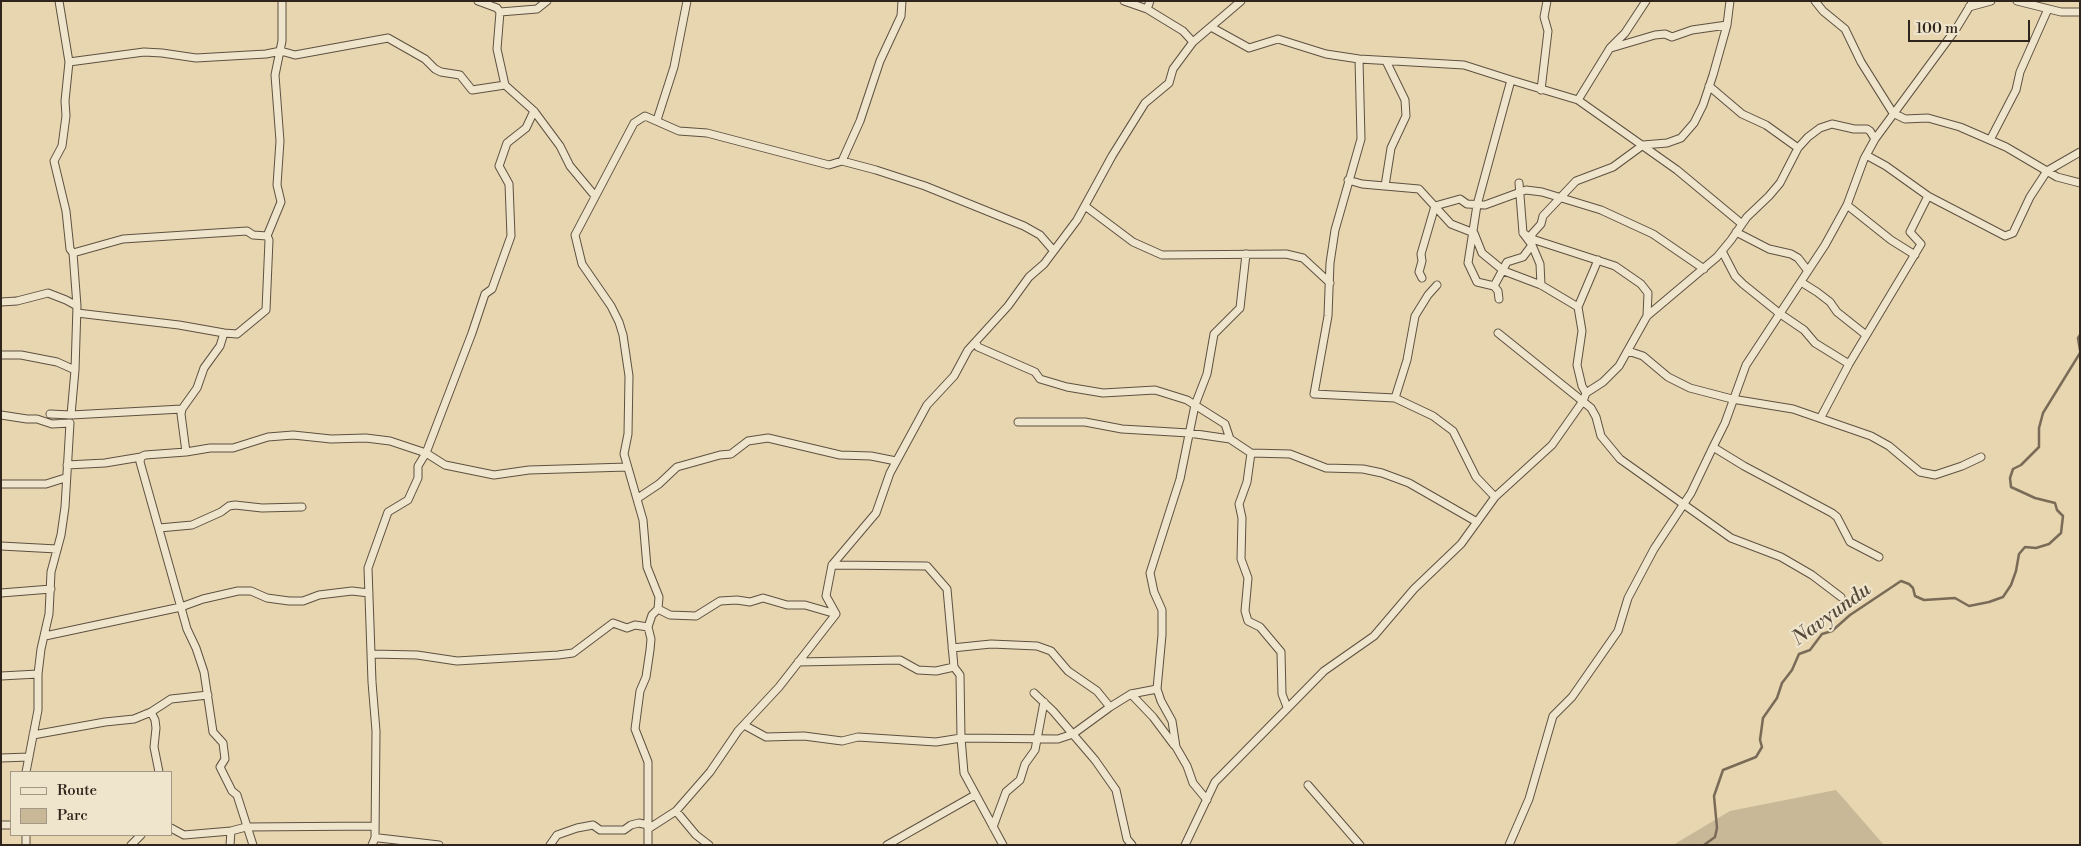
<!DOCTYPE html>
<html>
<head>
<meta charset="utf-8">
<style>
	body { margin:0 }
	#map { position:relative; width:2081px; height:846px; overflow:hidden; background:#e7d6b0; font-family:"Libre Bodoni",serif }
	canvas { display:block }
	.frame { position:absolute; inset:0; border:2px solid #30251c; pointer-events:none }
	.legend { position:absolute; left:10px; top:771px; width:162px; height:65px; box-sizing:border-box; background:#efe4cc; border:1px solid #a39886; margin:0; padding:6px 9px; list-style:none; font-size:15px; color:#30251c }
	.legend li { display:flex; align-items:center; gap:10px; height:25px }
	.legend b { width:25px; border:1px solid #a39886 }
	.scale { position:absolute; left:1908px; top:20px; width:122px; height:22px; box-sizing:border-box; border:2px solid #30251c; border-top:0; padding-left:6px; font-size:15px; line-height:18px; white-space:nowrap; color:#30251c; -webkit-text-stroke:4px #efe4cc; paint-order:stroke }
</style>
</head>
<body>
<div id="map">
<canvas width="2081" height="846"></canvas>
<div class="frame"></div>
<ul class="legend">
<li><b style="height:6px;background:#efe4cc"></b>Route</li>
<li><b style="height:14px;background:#c8b897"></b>Parc</li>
</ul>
<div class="scale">100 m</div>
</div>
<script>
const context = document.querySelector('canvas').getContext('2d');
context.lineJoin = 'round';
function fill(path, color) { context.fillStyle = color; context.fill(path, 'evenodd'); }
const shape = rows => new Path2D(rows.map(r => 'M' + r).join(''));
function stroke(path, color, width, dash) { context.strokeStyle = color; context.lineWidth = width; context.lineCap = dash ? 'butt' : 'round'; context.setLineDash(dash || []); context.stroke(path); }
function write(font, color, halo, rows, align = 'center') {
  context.font = font + ' "Libre Bodoni",serif'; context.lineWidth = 4.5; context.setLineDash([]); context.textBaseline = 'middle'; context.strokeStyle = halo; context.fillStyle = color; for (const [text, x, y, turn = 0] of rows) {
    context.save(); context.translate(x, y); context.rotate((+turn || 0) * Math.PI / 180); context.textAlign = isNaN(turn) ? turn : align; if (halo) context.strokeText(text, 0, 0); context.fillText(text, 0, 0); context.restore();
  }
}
const green = shape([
	[1836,790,1884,845,1673,845,1730,811]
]);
const stream = shape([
	[2080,335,2078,338,2080,350],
	[1704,845,1715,837,1717,828,1714,796,1723,770,1756,757,1762,747,1760,740,1763,718,1777,698,1782,683,1792,670,1799,654,1810,650,1822,634,1832,631,1850,615,1901,581,1909,584,1913,588,1915,596,1924,600,1955,598,1969,606,1989,602,2003,597,2011,585,2016,571,2019,554,2025,547,2036,548,2049,544,2061,533,2063,516,2057,510,2055,503,2035,498,2011,487,2010,478,2013,469,2021,465,2039,447,2039,428,2043,413,2080,353]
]);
const minor = shape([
	[59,1,69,62,65,101,66,116,62,146,54,161,66,211,70,249,73,253,123,239,247,231,253,235,267,236,269,240,266,310,237,334,224,333,220,346,204,368,197,388,182,409,181,414,186,452,145,455,141,457,140,462,187,629,196,648,204,672,213,732,223,743,225,759,220,767,232,791,237,795,253,845],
	[478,1,497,8,500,12,497,49,505,85,534,111,560,146,570,166,595,196],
	[1124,1,1147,9,1183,31,1193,42],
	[1815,1,1823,11,1845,29,1861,62,1893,113,1905,119,1928,118,1960,127,2006,147,2057,177,2080,183],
	[2017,1,2061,12,2080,12],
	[1969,7,1991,1],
	[1147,9,1150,1],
	[500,12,537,9,547,1],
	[1211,27,1249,48,1278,39,1326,54,1359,59,1464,65,1511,80],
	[1611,48,1655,35,1665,34,1672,37,1692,30,1727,25],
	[1359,59,1361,139,1335,230,1330,263,1328,316,1314,394,1395,398,1433,416,1453,431,1476,477,1495,497],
	[69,62,144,52,162,53,196,58,266,54,281,51,295,55,388,38,425,59,435,69,441,72,460,75,472,90,505,85],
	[1709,86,1742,114,1766,125,1798,148],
	[1541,90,1548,31,1544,17,1547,1],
	[1578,100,1677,170,1742,224],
	[657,120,674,67,687,1],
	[1990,140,2016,90,2020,72,2048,9],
	[1866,155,1886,166,1928,196,2005,236,2013,233,2030,197,2047,171,2080,152],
	[842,161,860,121,880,61,901,16,902,1],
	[1348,180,1362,184,1419,189,1451,224,1474,233,1482,253,1504,271,1541,285,1578,307,1582,331,1577,365,1582,386,1586,393],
	[1519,183,1523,233,1532,245,1540,264,1541,285],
	[1385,186,1391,148,1406,116,1405,100,1386,61],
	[1847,205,1891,240,1915,255],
	[1085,206,1133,242,1162,255,1286,254,1303,258,1330,283],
	[1736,232,1769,249,1791,254,1798,258,1808,271],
	[1523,233,1532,239,1615,266,1641,284,1648,293,1647,316],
	[267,236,281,202,277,185,280,141,275,75,282,41,282,1],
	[1722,251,1735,276,1743,284,1779,313,1804,330,1815,343,1849,364],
	[73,253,77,306],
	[1422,278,1419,272,1422,261,1421,254,1435,206,1460,199,1467,204,1485,205,1526,190,1542,192,1601,210,1653,234,1704,269],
	[1801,282,1817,292,1830,302,1837,312,1866,335],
	[1494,286,1477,282,1468,263,1477,205,1511,80,1578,100,1610,48,1625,33,1646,1],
	[1499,299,1498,291,1494,286,1507,262,1523,257,1532,245,1532,234,1541,224,1543,216,1576,181,1613,167,1643,145,1667,143,1681,138,1694,123,1703,105,1713,75,1727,25,1730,1],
	[1,302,17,301,48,293,66,300,77,306,75,370,71,415,50,414],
	[1578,307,1598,260],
	[77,313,179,325,224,333],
	[1498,333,1591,408,1596,417,1601,436,1620,459,1731,538,1781,557,1812,575,1841,597],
	[976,343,978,347,1035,372,1040,379,1067,387,1103,393,1155,390,1187,400,1225,424,1230,439],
	[1628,351,1643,356,1668,377,1690,388,1732,399,1793,409,1871,436,1889,446,1920,472,1935,475,1962,466,1981,457],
	[1,355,21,355,57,362,75,370],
	[1395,398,1407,360,1415,316,1428,295,1437,285],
	[1,415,27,419,37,419,52,424,70,423,65,507,61,535,51,572,49,614,41,649,38,674,38,710,26,772],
	[71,415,182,409],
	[1821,417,1849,364,1921,244,1910,232,1928,196],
	[1018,422,1085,422,1122,429,1189,433,1230,439,1251,453,1290,454,1326,468,1363,469,1382,473,1409,483,1477,522],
	[1713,447,1744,466,1832,513,1837,517,1850,542,1879,557],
	[186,452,210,448,233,448,268,437,293,435,331,439,366,438,390,441,426,453,445,465,494,475,529,470,627,467],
	[1251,453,1247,482,1239,504,1242,518,1241,559,1248,578,1245,611,1248,621,1260,627,1281,652,1282,694,1287,707],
	[67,465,105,463,141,457],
	[1,484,46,484,65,478],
	[638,498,659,484,677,467,720,455,731,454,748,441,768,438,840,455,871,456,896,461],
	[159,528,192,525,221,512,229,506,235,505,262,508,302,507],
	[1,546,57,549],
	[832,565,927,566,947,589,954,667,960,675,961,738,964,773,1003,845],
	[1,593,51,589],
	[658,609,670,615,696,616,720,601,737,600,750,602,763,598,787,605,805,605,836,614],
	[45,636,181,607,203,599,238,591,251,591,267,598,289,601,303,601,319,595,352,591,369,593],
	[952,648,991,644,1037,646,1051,651,1068,671,1097,691,1110,707],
	[371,654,417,655,457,661,558,655,573,653,613,623,627,628,635,625,648,627],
	[798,662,900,660,918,670,936,671,954,667],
	[1,676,38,674],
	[1034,693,1053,711,1095,760,1116,790,1127,839,1132,845],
	[1131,694,1153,717,1174,745],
	[151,712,155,720,156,728,154,747,159,772],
	[744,725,766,737,804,736,842,741,858,737,936,742,961,738,1058,739,1073,734,1110,707,1131,694,1157,689],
	[33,735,105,722,134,719,151,712,171,699,208,695],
	[1,758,29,757],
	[1308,785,1360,845],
	[1207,800,1193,783,1187,766,1176,747,1172,721,1161,701,1157,689,1162,635,1162,610,1154,592,1150,573,1180,479,1195,405,1207,374,1214,334,1240,308,1246,254],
	[676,811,696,835,709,845],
	[1,825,11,825],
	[993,827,1006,792,1020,780,1025,764,1035,750,1044,702],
	[171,828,184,835,231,831],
	[648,829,676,811,710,772,738,731,779,687,836,614,826,596,832,565,876,513,890,473,927,405,954,376,968,350,1008,306,1029,277,1044,264,1077,220,1112,156,1145,103,1169,83,1173,69,1193,42,1241,1],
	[26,835,26,845],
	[375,838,376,731,372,682,368,568,388,512,408,500,418,478,418,466,426,453,472,333,485,294,492,289,511,236,509,184,499,166,507,143,526,128,534,111],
	[131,845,141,835],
	[230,845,231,831,246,827,375,826],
	[372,845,375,838,379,838,439,845],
	[550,845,557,835,577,828,593,825,600,830,624,830,631,825,639,823,648,825],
	[648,845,648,762,635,729,640,691,646,677,650,650,651,639,648,627,652,615,658,609,659,597,647,567,643,520,624,454,628,434,629,376,623,335,619,322,611,306,582,264,575,235,634,123,645,116,679,131,707,133,829,165,842,161,876,170,925,186,1024,226,1040,235,1053,250],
	[887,845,975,795],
	[1185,845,1215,782,1324,671,1374,636,1414,589,1461,544,1495,497,1552,445,1583,401,1586,393,1603,382,1619,366,1647,316,1717,257,1731,240,1747,217,1769,196,1780,183,1798,148,1808,137,1820,128,1832,124,1854,129,1867,129,1870,131,1875,139],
	[1509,845,1529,799,1553,716,1572,697,1618,631,1628,598,1654,549,1691,493,1713,447,1725,423,1746,365,1825,245,1847,205,1864,159,1875,139,1956,29,1973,1]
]);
const waterNames = [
	["Navyundu",1832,615,-36]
];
fill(green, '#c8b897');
stroke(stream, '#796b57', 2.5);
stroke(minor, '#5e5141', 9);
stroke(minor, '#efe4cc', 7);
write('italic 20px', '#544839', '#efe4cc', waterNames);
</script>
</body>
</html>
